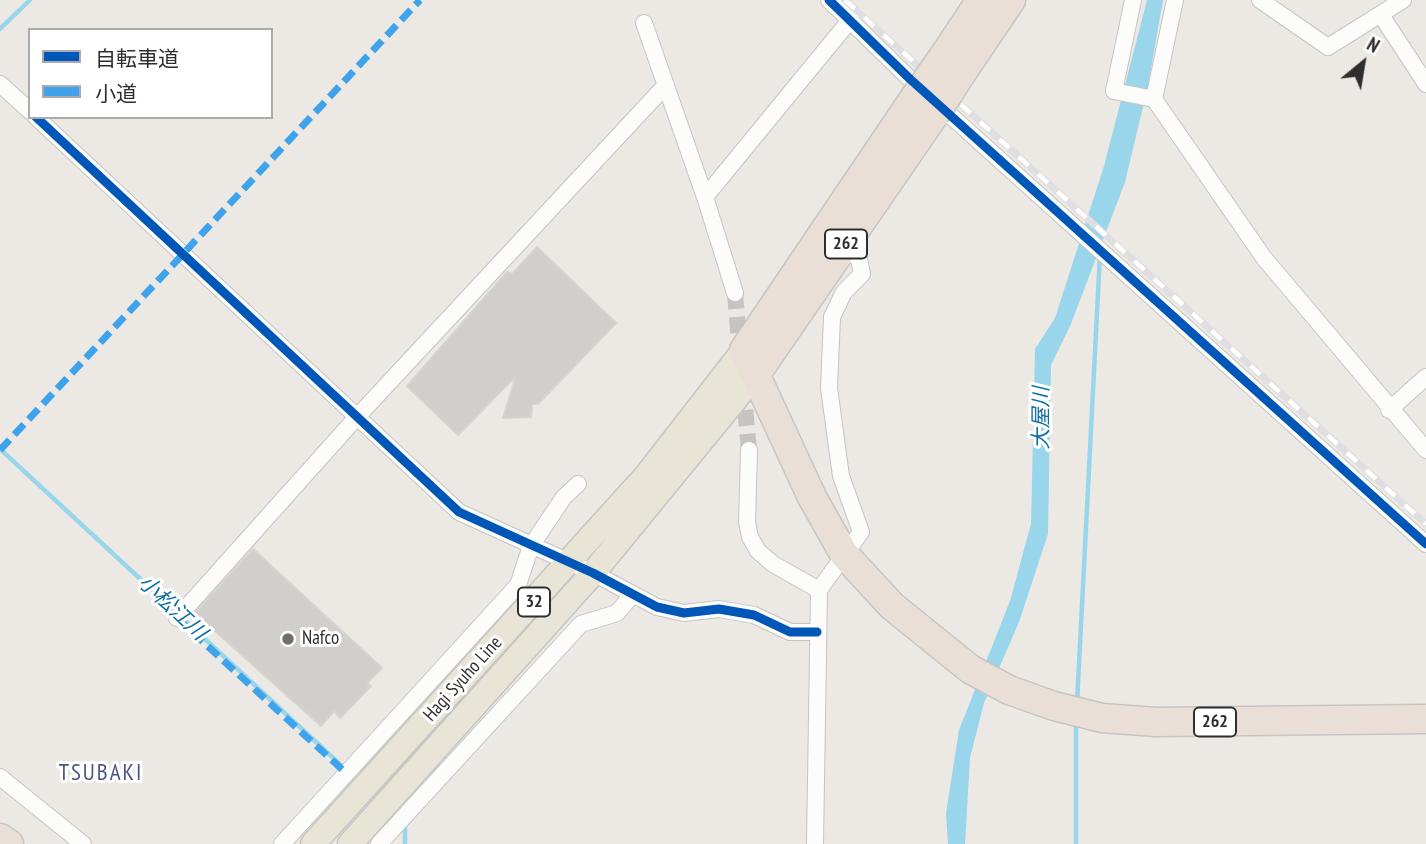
<!DOCTYPE html>
<html>
<head>
<meta charset="utf-8">
<style>
	body { margin:0 }
	#map { position:relative; width:1426px; height:844px; overflow:hidden; background:#ece8e4; font-family:"PT Sans Narrow","Noto Sans JP",sans-serif }
	canvas { display:block }
	.legend { position:absolute; left:28px; top:28px; width:245px; height:91px; box-sizing:border-box; background:#fff; border:2px solid #ababab; margin:0; padding:9px 12px; list-style:none; font-size:21px; color:#2e2e2e }
	.legend li { display:flex; align-items:center; gap:14px; height:35px }
	.legend b { width:35px; border:2px solid #ababab }
	.north { position:absolute; left:1328px; top:28px; width:70px; height:70px; -webkit-text-stroke:5px #fff; paint-order:stroke; rotate:30deg; font-size:19px; font-weight:700; line-height:28px; text-align:center; color:#2e2e2e }
	.north::after { content:''; display:block; margin:auto; width:24px; height:32px; background:#2e2e2e; clip-path:polygon(50% 0,100% 100%,50% 72%,0 100%) }
</style>
</head>
<body>
<div id="map">
<canvas width="1426" height="844"></canvas>
<ul class="legend">
<li><b style="height:9px;background:#0057b8"></b>自転車道</li>
<li><b style="height:9px;background:#3ea3eb"></b>小道</li>
</ul>
<div class="north">N</div>
</div>
<script>
const context = document.querySelector('canvas').getContext('2d');
context.lineJoin = 'round';
function fill(path, color) { context.fillStyle = color; context.fill(path, 'evenodd'); }
const shape = rows => new Path2D(rows.map(r => 'M' + r).join(''));
function stroke(path, color, width, dash) { context.strokeStyle = color; context.lineWidth = width; context.lineCap = dash ? 'butt' : 'round'; context.setLineDash(dash || []); context.stroke(path); }
function write(font, color, halo, rows, align = 'center') {
  context.font = font + ' "PT Sans Narrow","Noto Sans JP",sans-serif'; context.lineWidth = 6; context.setLineDash([]); context.textBaseline = 'middle'; context.strokeStyle = halo; context.fillStyle = color; for (const [text, x, y, turn = 0] of rows) {
    context.save(); context.translate(x, y); context.rotate((+turn || 0) * Math.PI / 180); context.textAlign = isNaN(turn) ? turn : align; if (halo) context.strokeText(text, 0, 0); context.fillText(text, 0, 0); context.restore();
  }
}
const water = shape([
	[1147,0,1163,0,1148,86,1125,182,1071,324,1051,365,1048,534,1019,622,984,703,970,758,965,844,948,844,946,813,959,730,1010,601,1031,524,1035,349,1055,318,1104,166]
]);
const stream = shape([
	[0,29,30,0],
	[0,449,343,767],
	[1077,703,1100,254],
	[405,844,405,827],
	[1076,844,1076,722]
]);
const building = shape([
	[537,247,616,323,538,404,532,404,531,417,503,418,516,376,458,435,407,386,507,272,512,274,537,247],
	[253,549,382,668,367,683,371,686,340,718,334,711,321,726,195,613,253,549]
]);
const streetTunnel = shape([
	[735,293,740,354],
	[743,386,749,450]
]);
const street = shape([
	[829,0,910,79,1426,544],
	[1133,0,1114,91,1154,99,1264,258,1426,450],
	[1260,0,1328,47,1403,0],
	[1381,15,1426,84],
	[644,23,707,203],
	[0,84,30,111],
	[1154,99,1175,0],
	[36,117,459,512,593,573,657,607,684,613,719,609,754,615,790,632,817,632],
	[735,293,705,197,851,19],
	[1389,410,1426,377],
	[749,450,747,522,750,537,758,551,773,564,819,590],
	[177,618,356,418,666,85],
	[0,777,83,844],
	[282,844,518,585,531,546,564,497,578,484],
	[379,844,581,624,617,613,633,594],
	[815,844,819,590,861,532,841,476,829,388,832,317,844,292,862,274,859,259,844,247]
]);
const primary = shape([
	[313,844,646,476,744,350],
	[350,844,593,573,756,374]
]);
const highway = shape([
	[943,57,981,0],
	[963,71,1011,0],
	[915,97,744,350,812,497,844,554,892,606,970,669,1009,690,1054,706,1102,718,1156,722,1426,719],
	[756,374,935,114],
	[0,838,9,844]
]);
const rail = shape([
	[845,0,1426,524]
]);
const highwayBridge = shape([
	[915,97,943,57],
	[935,114,963,71]
]);
const quiet = shape([
	[0,450,420,0],
	[177,618,346,773]
]);
const cycleway = shape([
	[829,0,910,79,1426,544],
	[36,117,459,512,593,573,657,607,684,613,719,609,754,615,790,632,817,632]
]);
const markers = [
	[288,639,7,"#706f6e"]
];
const shields = [
	[846,244,42],
	[534,602,32],
	[1215,722,42]
];
const shieldNames = [
	["262",846,244],
	["32",534,602],
	["262",1215,722]
];
const poiNames = [
	["Nafco",302,639]
];
const streetNames = [
	["Hagi Syuho Line",463,679,-48]
];
const waterNames = [
	["大屋川",1042,418,-90],
	["小松江川",172,608,43]
];
const quarterNames = [
	["TSUBAKI",101,773]
];
fill(water, '#99d6ec');
stroke(stream, '#99d6ec', 4.5);
fill(building, '#d1cecb');
stroke(building, '#d7d4d0', 2);
stroke(streetTunnel, '#c6c3c0', 16, [16, 8]);
stroke(street, '#c5c4c5', 18);
stroke(primary, '#c6c5c4', 27);
stroke(highway, '#c6c5c4', 31);
stroke(street, '#fcfcfb', 16);
stroke(primary, '#e8e4d6', 24);
stroke(highway, '#eadfd6', 28);
stroke(rail, '#dfdfe1', 7);
stroke(rail, '#fff', 4.5, [13]);
stroke(highwayBridge, '#c6c5c4', 31, []);
stroke(highwayBridge, '#eadfd6', 28);
stroke(quiet, '#3ea3eb', 7, [14, 7]);
stroke(cycleway, '#0057b8', 9);
for (const [x, y, r, color] of markers) { const dot = new Path2D(); dot.arc(x, y, r, 0, 2 * Math.PI); context.fillStyle = color; context.fill(dot); stroke(dot, '#fff', 2.5); }
for (const [x, y, w] of shields) { const box = new Path2D(); box.roundRect(x - w / 2, y - 14.5, w, 29, 5); context.fillStyle = '#fff'; context.fill(box); stroke(box, '#2e2e2e', 2); }
write('bold 18px', '#2e2e2e', null, shieldNames);
write('19px', '#2e2e2e', '#fff', poiNames, 'left');
write('19px', '#2e2e2e', '#fff', streetNames);
write('italic 21px', '#0d6fa3', '#fff', waterNames);
context.letterSpacing = '2px';
write('23px', '#4d5680', '#fff', quarterNames);
context.letterSpacing = '0px';
</script>
</body>
</html>
